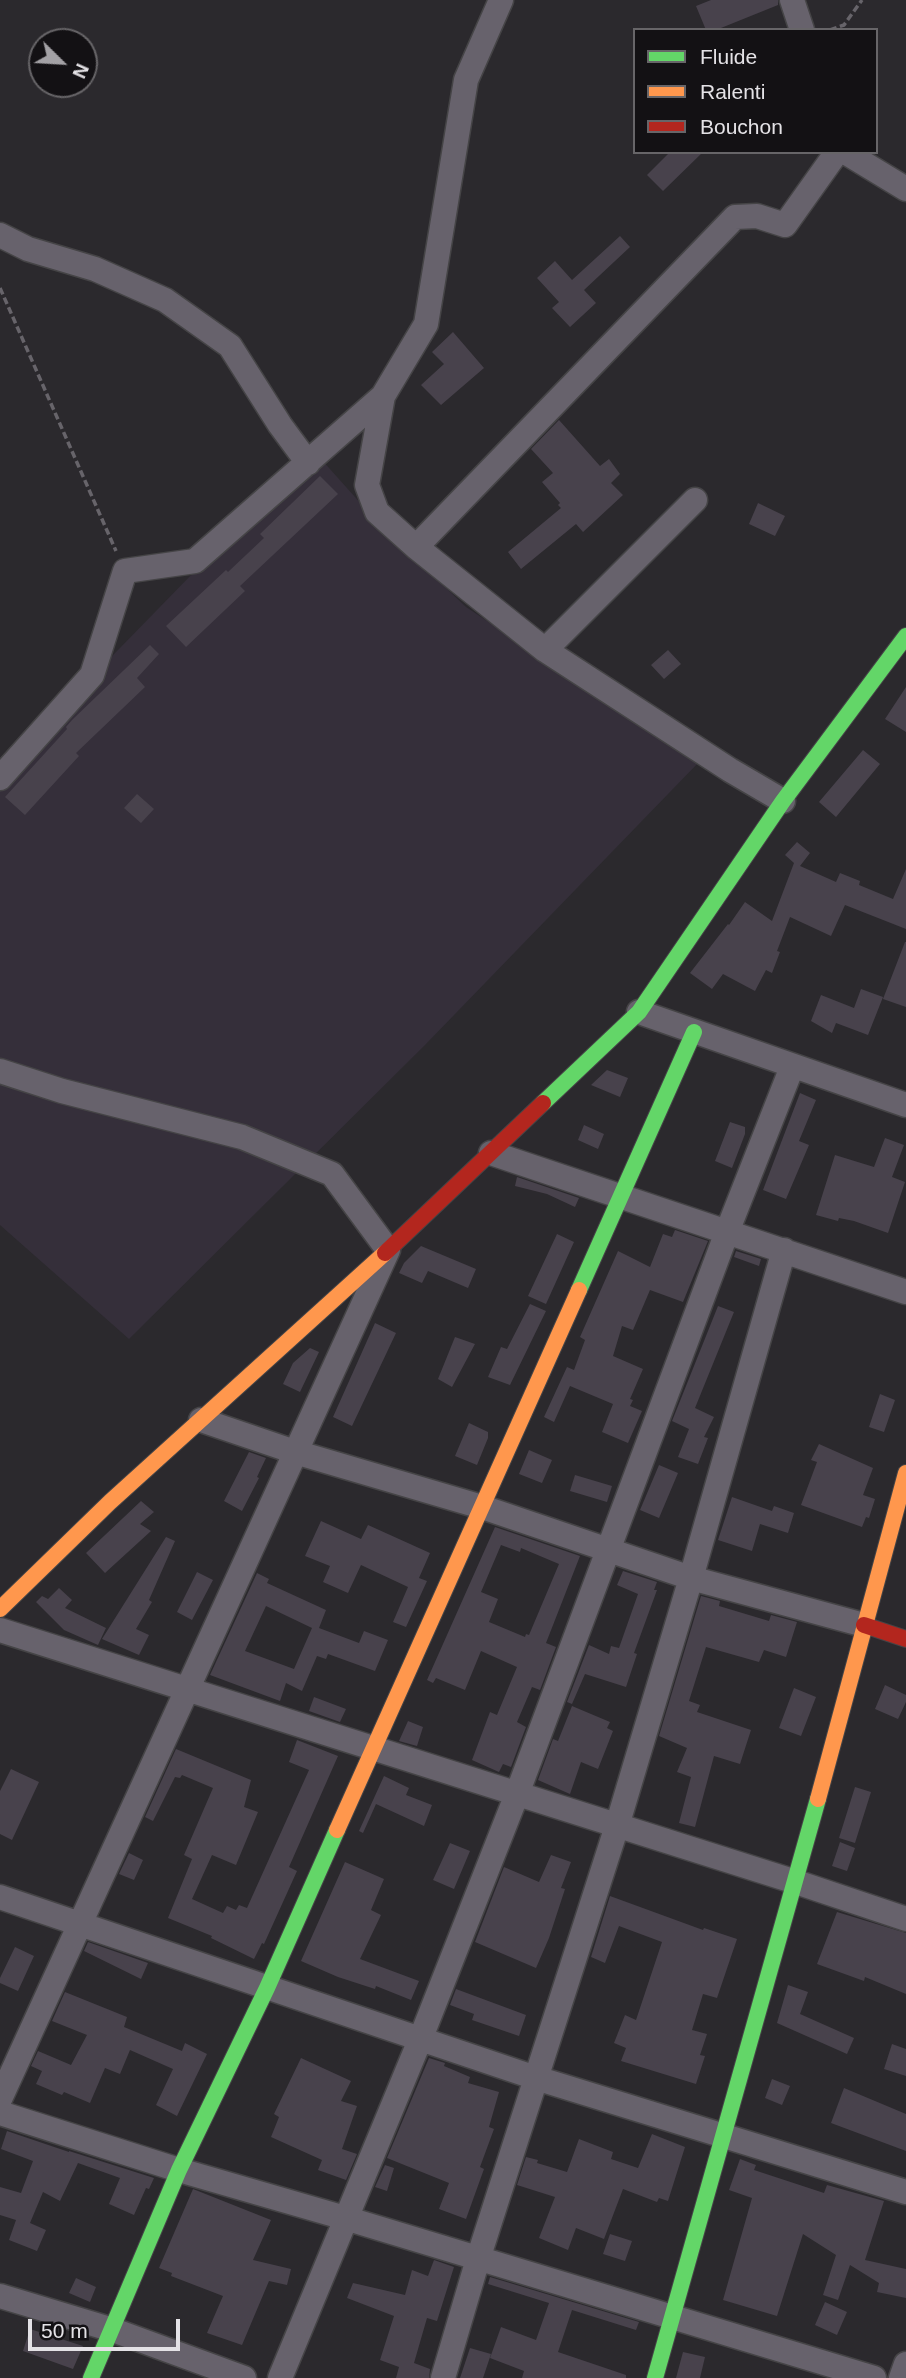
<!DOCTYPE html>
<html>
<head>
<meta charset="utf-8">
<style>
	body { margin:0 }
	#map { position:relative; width:906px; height:2378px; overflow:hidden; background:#2b292d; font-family:Arial,sans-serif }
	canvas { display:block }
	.legend { position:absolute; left:633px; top:28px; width:245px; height:126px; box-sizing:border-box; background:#131114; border:2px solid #676568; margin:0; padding:9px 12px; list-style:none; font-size:21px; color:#e4e2e6 }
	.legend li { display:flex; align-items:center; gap:14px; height:35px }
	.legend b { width:35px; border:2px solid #676568 }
	.north { position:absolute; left:28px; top:28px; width:70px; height:70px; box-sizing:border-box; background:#131114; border:2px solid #676568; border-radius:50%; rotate:114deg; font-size:19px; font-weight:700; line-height:28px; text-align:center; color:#e4e2e6 }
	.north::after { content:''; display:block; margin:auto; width:24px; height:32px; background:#a3a1a5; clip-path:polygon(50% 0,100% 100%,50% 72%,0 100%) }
	.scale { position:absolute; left:28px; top:2319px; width:152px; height:32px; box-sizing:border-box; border:4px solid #e4e2e6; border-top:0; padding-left:9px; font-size:21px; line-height:24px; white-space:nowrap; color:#e4e2e6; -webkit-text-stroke:5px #131114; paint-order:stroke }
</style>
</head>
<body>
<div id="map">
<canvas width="906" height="2378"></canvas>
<ul class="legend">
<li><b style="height:9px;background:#63d668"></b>Fluide</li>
<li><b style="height:9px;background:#ff974d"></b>Ralenti</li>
<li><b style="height:9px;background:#b3261e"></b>Bouchon</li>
</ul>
<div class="north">N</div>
<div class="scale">50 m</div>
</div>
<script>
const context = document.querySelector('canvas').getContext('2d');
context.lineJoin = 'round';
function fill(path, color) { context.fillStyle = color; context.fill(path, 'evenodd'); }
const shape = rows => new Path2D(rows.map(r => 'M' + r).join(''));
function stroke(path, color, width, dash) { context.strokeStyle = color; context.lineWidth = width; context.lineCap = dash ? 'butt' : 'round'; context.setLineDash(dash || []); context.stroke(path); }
const built = shape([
	[313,450,380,525,466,607,700,761,425,1045,129,1339,0,1225,0,771]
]);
const building = shape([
	[711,0,778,0,778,5,716,30,706,30,696,6],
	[670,152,703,152,663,191,647,175],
	[620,236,630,247,584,290,596,303,570,327,552,308,559,302,537,278,555,261,572,280],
	[453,332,484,368,441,405,421,385,444,364,432,352],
	[559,420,600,466,609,459,620,474,611,483,623,495,583,532,576,524,521,569,508,552,561,508,558,505,560,503,542,482,553,473,531,449],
	[320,476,338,494,240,586,245,591,186,647,166,626,226,570,228,572,264,538,260,534],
	[758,503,785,516,775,536,749,524],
	[150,645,159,654,137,678,145,687,76,753,79,756,25,815,5,797,67,729,66,727,72,720],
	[668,650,681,664,664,679,651,665],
	[906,687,906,732,885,719],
	[863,750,880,764,836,817,819,802],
	[137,794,154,809,141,823,124,808],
	[797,842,810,853,800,866,836,882,840,873,860,881,859,885,893,899,906,869,906,929,845,905,831,936,790,917,777,951,780,952,772,973,766,970,755,991,723,974,712,989,690,973,728,924,729,925,745,902,772,921,794,863,785,855],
	[905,942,906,942,906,1007,883,999],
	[861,989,883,997,868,1035,836,1023,832,1033,811,1021,821,995,854,1008],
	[607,1070,628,1078,620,1097,591,1085],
	[800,1093,816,1100,799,1141,809,1145,786,1199,763,1190],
	[730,1122,745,1127,745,1134,732,1168,715,1161],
	[584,1125,604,1134,598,1149,578,1140],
	[885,1138,904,1145,892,1177,905,1182,888,1233,854,1221,839,1218,838,1221,816,1215,835,1155,874,1167],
	[517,1177,579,1198,575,1207,547,1194,515,1186],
	[675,1230,708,1241,683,1302,650,1290,633,1330,622,1326,613,1356,643,1369,630,1399,633,1400,630,1406,642,1411,628,1443,602,1432,613,1404,570,1386,554,1422,544,1417,567,1367,574,1370,585,1340,580,1337,618,1251,650,1267,663,1234,672,1237],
	[557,1234,574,1242,546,1304,528,1296],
	[421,1246,476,1269,468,1288,428,1271,422,1283,399,1273,404,1263],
	[736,1251,761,1259,759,1266,734,1257],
	[530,1304,546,1311,510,1385,488,1377,501,1347,507,1349],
	[718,1306,734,1312,695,1408,714,1417,704,1437,708,1438,698,1464,678,1457,689,1429,672,1421],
	[375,1323,396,1333,352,1426,333,1417],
	[455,1337,475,1344,452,1387,438,1379],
	[310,1348,319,1352,300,1392,283,1384,293,1363],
	[880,1394,895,1400,884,1432,869,1427],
	[469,1423,488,1432,488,1438,477,1465,455,1456],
	[819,1444,873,1468,863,1495,875,1499,869,1518,866,1517,862,1527,801,1505,817,1462,811,1460],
	[529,1450,552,1460,542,1483,519,1474],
	[249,1452,266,1458,257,1477,259,1478,242,1511,224,1501],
	[659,1465,678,1473,659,1518,640,1510],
	[575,1475,612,1486,607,1502,570,1491],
	[732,1497,772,1511,774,1506,794,1513,788,1533,760,1524,752,1551,718,1540],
	[141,1501,154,1512,140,1524,151,1531,105,1573,86,1553],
	[321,1521,361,1539,368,1525,430,1553,419,1578,427,1581,406,1627,393,1622,408,1587,361,1565,348,1593,323,1582,330,1566,305,1556],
	[495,1527,580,1556,546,1643,556,1647,540,1690,532,1687,517,1722,526,1727,511,1767,503,1764,499,1772,472,1760,490,1712,497,1715,517,1667,481,1651,465,1690,436,1678,433,1683,427,1680],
	[501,1545,520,1552,521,1548,559,1564,529,1635,526,1634,525,1637,489,1622,498,1599,481,1592],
	[166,1537,175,1541,149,1600,152,1602,136,1629,149,1635,139,1655,102,1639],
	[623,1571,657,1582,654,1590,657,1590,634,1653,637,1654,626,1687,585,1674,572,1704,567,1702,589,1645,609,1654,611,1646,619,1648,638,1594,617,1585],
	[197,1572,213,1580,192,1620,177,1612],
	[257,1573,269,1579,267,1583,326,1610,319,1628,359,1643,364,1631,388,1640,375,1671,328,1654,326,1659,317,1656,302,1691,286,1683,280,1701,210,1675],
	[266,1606,312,1628,294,1669,245,1651],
	[59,1588,72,1600,65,1608,106,1628,98,1645,64,1630,36,1602,42,1596,48,1599],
	[701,1596,720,1601,719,1606,769,1621,771,1615,797,1622,786,1657,764,1650,759,1662,706,1647,689,1701,700,1705,697,1712,751,1730,740,1764,714,1756,695,1827,679,1823,691,1777,677,1772,687,1748,659,1736],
	[885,1685,906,1695,906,1702,898,1719,875,1709],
	[794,1688,816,1697,801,1736,779,1728],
	[314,1697,346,1709,340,1722,309,1711],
	[572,1706,610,1722,607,1728,613,1731,598,1769,581,1762,570,1794,538,1780,553,1739,558,1741],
	[408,1721,423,1727,417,1746,399,1741],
	[297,1740,338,1756,289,1867,297,1871,264,1944,262,1943,254,1959,211,1938,212,1936,168,1918,192,1859,184,1855,213,1788,182,1775,180,1778,175,1777,153,1821,145,1817,176,1749,251,1780,244,1807,258,1812,236,1865,212,1855,192,1899,223,1913,227,1906,236,1910,239,1905,247,1908,309,1770,289,1762],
	[11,1769,39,1782,12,1840,0,1834,0,1791],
	[384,1776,409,1788,406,1795,432,1805,424,1826,376,1804,363,1833,359,1831],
	[855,1787,871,1792,855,1843,839,1838],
	[840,1842,855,1848,847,1871,832,1866],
	[450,1843,470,1851,454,1889,433,1880],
	[129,1853,143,1860,134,1880,119,1874],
	[551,1855,571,1862,561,1888,565,1889,549,1938,536,1968,475,1942,504,1867,539,1882],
	[345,1862,384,1879,371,1910,381,1915,360,1959,419,1981,411,2000,376,1986,375,1989,338,1977,301,1961],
	[610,1896,703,1930,704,1928,737,1939,717,1998,703,1994,692,2030,707,2034,700,2055,705,2056,696,2084,621,2061,626,2048,614,2043,625,2015,636,2020,662,1942,619,1926,605,1963,591,1957],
	[837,1912,906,1933,906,1994,865,1977,864,1981,817,1964],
	[88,1942,148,1963,141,1979,84,1951],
	[15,1947,34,1956,18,1991,0,1983,0,1978],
	[788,1985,808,1992,800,2014,854,2038,847,2054,777,2023],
	[456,1989,526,2015,519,2036,472,2020,474,2014,450,2005],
	[65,1992,127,2017,124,2027,182,2051,185,2043,207,2054,177,2116,156,2105,173,2069,130,2050,120,2074,105,2068,90,2103,64,2092,62,2095,36,2084,42,2071,31,2066,38,2051,71,2065,87,2035,52,2021],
	[892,2044,906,2049,906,2076,884,2069],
	[301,2058,351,2081,341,2101,357,2106,342,2149,357,2154,346,2180,318,2170,322,2160,271,2137,279,2117,274,2114],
	[429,2058,445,2063,444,2066,470,2077,468,2083,499,2092,489,2127,494,2129,480,2167,484,2169,466,2219,439,2209,449,2183,387,2158],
	[772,2079,790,2086,782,2105,765,2098],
	[844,2088,906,2114,906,2151,831,2123],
	[7,2131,69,2152,69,2151,154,2178,149,2189,146,2188,134,2215,109,2204,120,2178,78,2163,60,2201,43,2192,30,2223,46,2230,37,2251,9,2240,16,2220,0,2215,0,2187,21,2193,33,2161,1,2149],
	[652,2134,685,2147,668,2201,659,2198,657,2202,623,2189,604,2239,576,2228,568,2250,539,2238,555,2197,517,2185,526,2157,538,2160,537,2163,567,2172,579,2139,613,2152,611,2159,638,2168],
	[740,2159,756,2165,754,2170,824,2193,827,2185,884,2201,865,2260,906,2269,906,2298,877,2292,879,2283,850,2265,838,2300,823,2295,836,2255,803,2234,777,2316,723,2300,752,2198,729,2190],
	[385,2165,394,2168,387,2191,375,2187],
	[193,2189,271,2220,253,2260,291,2269,287,2285,269,2281,242,2345,207,2333,223,2296,171,2276,172,2273,159,2268],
	[610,2234,632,2241,625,2261,603,2254],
	[434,2260,454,2267,437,2321,427,2318,414,2363,430,2369,429,2378,396,2378,399,2367,380,2360,394,2316,347,2298,353,2283,405,2295,412,2270,428,2276],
	[490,2277,639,2322,636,2330,572,2310,558,2352,626,2375,626,2378,522,2378,524,2371,490,2358,501,2327,536,2340,549,2303,488,2284],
	[76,2278,96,2287,90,2302,69,2293],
	[825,2302,847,2312,837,2335,815,2325],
	[30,2329,83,2346,73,2369,23,2351],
	[470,2348,491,2354,483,2378,460,2378],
	[683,2352,705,2357,700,2378,676,2378]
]);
const path = shape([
	[830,30,844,25,862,0],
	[0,288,116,551]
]);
const street = shape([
	[792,0,802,30],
	[845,152,906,189],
	[0,235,28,249,95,269,165,300,230,346,280,425,308,463],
	[383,396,426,324,466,80,501,0],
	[416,547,735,217,757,216,785,225,837,152],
	[545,650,695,500],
	[0,778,92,675,125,571,195,561,383,396,367,485,377,512,416,547,545,650,730,770,783,801],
	[639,1012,906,1105],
	[0,1071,62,1091,242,1137,332,1174,388,1250,0,2099],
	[491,1153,906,1292],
	[201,1420,295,1452,482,1507,691,1578,864,1625],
	[0,1630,796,1882,906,1919],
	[0,1897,536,2078,906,2192],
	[0,2113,179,2170,345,2218,874,2378],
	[0,2296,113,2330,244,2378],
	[280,2378,420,2040,517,1794,727,1232,792,1067],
	[443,2378,478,2259,617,1826,691,1578,784,1250],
	[901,2378,906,2364]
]);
const fast = shape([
	[543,1103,639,1012,783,801,906,636],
	[579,1290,694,1032],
	[91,2378,179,2170,267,1988,337,1830],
	[655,2378,818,1799]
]);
const slow = shape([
	[0,1609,110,1502,385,1253],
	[818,1799,906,1473],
	[337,1830,579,1290]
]);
const jam = shape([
	[385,1253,543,1103],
	[864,1625,906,1639]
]);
fill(built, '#352f3a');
fill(building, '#48424c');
stroke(street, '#454446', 27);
stroke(fast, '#454446', 18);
stroke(slow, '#454446', 18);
stroke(jam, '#454446', 18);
stroke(path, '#67646a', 3.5, [7, 3.5]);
stroke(street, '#67626c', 24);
stroke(fast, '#63d668', 16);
stroke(slow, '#ff974d', 16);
stroke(jam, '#b3261e', 16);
</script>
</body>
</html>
